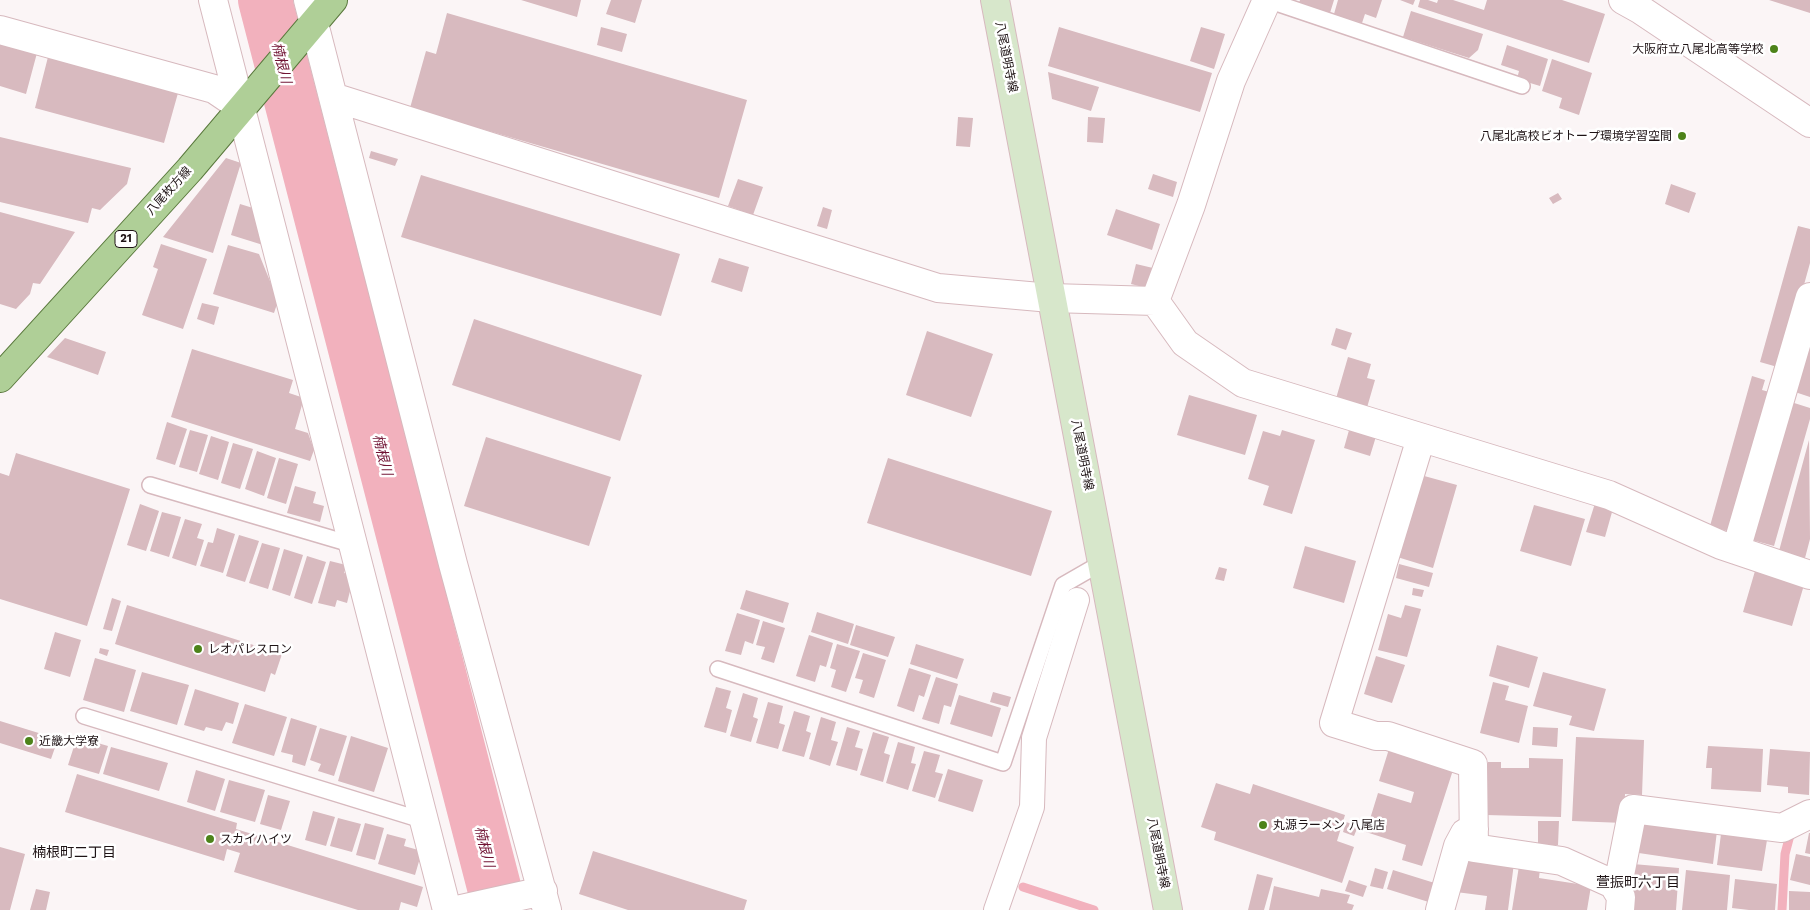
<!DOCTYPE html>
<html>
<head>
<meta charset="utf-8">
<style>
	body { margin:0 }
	canvas { display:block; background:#fbf5f6 }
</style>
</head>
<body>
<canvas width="1810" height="910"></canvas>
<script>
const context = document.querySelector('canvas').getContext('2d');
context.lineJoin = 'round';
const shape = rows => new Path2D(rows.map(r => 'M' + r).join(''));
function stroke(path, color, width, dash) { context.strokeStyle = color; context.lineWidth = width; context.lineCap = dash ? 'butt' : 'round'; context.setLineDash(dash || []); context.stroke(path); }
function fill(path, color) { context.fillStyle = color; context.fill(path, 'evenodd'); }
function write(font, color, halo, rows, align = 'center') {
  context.font = font + ' "Work Sans","Noto Sans JP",sans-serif'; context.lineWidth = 5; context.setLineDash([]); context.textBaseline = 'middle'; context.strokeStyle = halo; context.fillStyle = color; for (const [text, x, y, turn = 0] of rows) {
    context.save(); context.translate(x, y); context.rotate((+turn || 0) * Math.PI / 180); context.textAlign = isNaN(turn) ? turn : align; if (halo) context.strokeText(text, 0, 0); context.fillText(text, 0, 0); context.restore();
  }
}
const stream = shape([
	[1023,887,1094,910],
	[1782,910,1785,854,1790,835,1794,831]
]);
const river = shape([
	[265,0,500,910]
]);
const building = shape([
	[521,0,581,0,577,17],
	[611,0,642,0,635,23,606,14],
	[1300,0,1334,0,1330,13,1299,3],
	[1338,0,1382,0,1376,18,1365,14,1362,23,1334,14],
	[1400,0,1415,0,1413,5],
	[1420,0,1428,0,1437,3,1438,0,1453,0,1484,10,1487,0,1562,0,1605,14,1589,63,1418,7],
	[1769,0,1810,0,1810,13],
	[1411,11,1483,34,1478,50,1469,58,1403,37],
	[447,13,747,100,719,198,410,108,426,51,436,54],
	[601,27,627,34,622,52,597,45],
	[1059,27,1212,73,1200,112,1048,66],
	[1201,27,1225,34,1214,69,1190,61],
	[0,43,37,53,26,94,0,86],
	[1507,45,1548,59,1540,86,1517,79,1519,71,1501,65],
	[48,57,178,93,164,143,35,108],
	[1552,59,1592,73,1579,115,1559,108,1562,98,1542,91],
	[1048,72,1099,87,1091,111,1052,99],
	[958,117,973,118,970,147,956,146],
	[1088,117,1105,118,1103,143,1087,142],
	[0,137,131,168,127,184,100,210,92,208,88,223,0,202],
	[371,151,398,159,395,166,369,158],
	[226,158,241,163,213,253,163,237],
	[1153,174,1177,182,1173,197,1148,189],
	[421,175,680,254,661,316,401,237],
	[738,179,763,187,753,215,728,206],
	[1671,184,1696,193,1689,213,1665,204],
	[1558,193,1562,199,1553,204,1549,198],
	[240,204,253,208,263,245,231,235],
	[823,207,832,210,827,229,817,226],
	[1116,209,1160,224,1152,250,1107,235],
	[0,212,75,232,40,284,33,283,30,294,16,309,0,304],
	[1798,226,1810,229,1810,263,1781,368,1760,362],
	[161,244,207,259,183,329,142,315,158,269,153,267],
	[228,245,259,254,278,301,274,313,213,294],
	[719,258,749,267,742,292,711,282],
	[1136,264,1153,268,1147,288,1131,284],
	[202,303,219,307,214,325,197,319],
	[474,319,642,375,620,441,452,385],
	[1336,328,1352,333,1346,350,1331,345],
	[927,331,993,354,971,417,906,395],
	[65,338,106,352,98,375,47,357],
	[1810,339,1810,397,1795,392],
	[192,349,293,380,289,393,304,398,295,429,308,433,314,450,310,461,171,417],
	[1348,357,1371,364,1367,378,1375,380,1366,411,1335,402],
	[1752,376,1765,380,1762,390,1773,393,1734,533,1710,526],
	[1189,395,1257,415,1245,455,1177,435],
	[1791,402,1810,408,1810,419,1774,546,1752,540],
	[167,422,187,429,175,465,156,459],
	[1351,423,1378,430,1370,456,1344,448],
	[190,430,208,435,197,472,179,467],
	[1282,430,1315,440,1292,514,1263,505,1269,486,1248,479,1263,431,1280,436],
	[211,436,229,442,218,480,199,474],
	[486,437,611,477,589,546,464,506],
	[1809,440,1810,539,1805,558,1779,551],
	[233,443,253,449,240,489,221,483],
	[257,451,276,458,264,496,245,489],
	[16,453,130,489,87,626,0,599,0,473,9,476],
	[279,458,298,464,286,504,267,498],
	[888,458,1052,511,1031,576,867,523],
	[1417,474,1457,485,1433,568,1394,556],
	[295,486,316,492,313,503,324,506,320,522,287,513],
	[1596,500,1614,505,1605,537,1586,532],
	[140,504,159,511,146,551,127,545],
	[1534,505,1585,519,1571,566,1520,551],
	[162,512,181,517,169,557,150,551],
	[185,519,202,524,197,538,204,540,196,566,172,558],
	[217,528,235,534,223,573,200,566,208,542,213,543],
	[239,535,259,541,245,582,226,576],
	[262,543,280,548,268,589,249,583],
	[1305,546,1356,561,1344,603,1293,588],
	[284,549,303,555,290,596,272,590],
	[307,556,326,562,312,604,294,598],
	[330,561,346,565,344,573,348,574,347,582,352,583,347,603,337,600,335,607,318,603],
	[1399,564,1433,573,1429,587,1396,578],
	[1219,567,1227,569,1224,581,1215,579],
	[1755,571,1804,585,1792,626,1743,612],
	[1413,588,1424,590,1422,597,1412,595],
	[746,590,789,603,783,623,740,609],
	[112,598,121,601,112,631,103,629],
	[127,605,282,654,275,675,271,673,265,692,115,644],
	[1405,605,1421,609,1407,657,1378,650,1388,614,1401,618],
	[817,612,854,624,848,644,811,632],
	[737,613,760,620,753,644,745,641,741,655,725,651],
	[763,621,785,628,774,663,761,659,765,647,756,645],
	[856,625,895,637,888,657,850,645],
	[55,632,81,640,70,677,44,669],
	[809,635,833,643,826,667,820,665,815,682,796,676],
	[837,644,860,651,846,692,831,687,836,670,830,668],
	[916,644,964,659,957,679,910,664],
	[1497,645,1538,657,1529,688,1489,676],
	[100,648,109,650,107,656,99,653],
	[863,653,886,660,874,698,859,693,863,680,855,678],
	[1376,656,1405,665,1392,703,1364,694],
	[95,658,136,670,124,712,83,700],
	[909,668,931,675,924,697,919,695,914,712,897,706],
	[142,672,189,685,177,725,130,711],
	[1543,672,1606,689,1594,731,1569,725,1572,716,1533,706],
	[936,677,958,684,951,707,944,705,939,724,922,719],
	[1493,682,1509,686,1505,700,1528,706,1519,743,1480,733],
	[716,687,731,691,726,708,732,710,726,733,704,727],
	[195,689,239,703,233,724,226,722,222,731,206,727,204,731,184,725],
	[993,692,1011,697,1008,707,990,702],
	[743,693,758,698,753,717,758,719,751,742,730,736],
	[959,695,1001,708,992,737,950,724],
	[768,702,783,706,779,723,785,725,778,749,756,743],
	[245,704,287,717,274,756,232,743],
	[794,711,810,716,806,731,811,733,804,757,782,751],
	[821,717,836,722,831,740,838,742,830,766,809,759],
	[291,718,317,726,305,766,292,762,293,755,281,752],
	[0,721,58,739,51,759,0,743],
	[847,727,860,731,855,747,863,749,857,771,836,765],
	[1533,727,1558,728,1557,747,1532,745],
	[320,728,347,736,334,776,318,771,321,764,310,760],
	[873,732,889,737,884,753,890,755,883,782,860,775],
	[351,736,388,748,374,792,338,781],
	[77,737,108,746,99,774,68,765],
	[1576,737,1644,740,1642,795,1625,794,1624,823,1572,821],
	[898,742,915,747,911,763,916,764,908,790,886,783],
	[1708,746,1763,749,1761,792,1711,789,1712,768,1706,768],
	[111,747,168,763,159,791,103,774],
	[1389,749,1453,770,1422,866,1402,860,1406,845,1366,832,1378,793,1411,803,1414,792,1379,781],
	[1770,749,1810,752,1809,795,1788,793,1788,787,1767,785],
	[924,751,940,755,935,772,943,774,935,798,912,791],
	[1529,758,1563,759,1561,817,1486,815,1488,762,1501,762,1501,768,1529,768],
	[948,769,983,780,973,812,938,801],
	[196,770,225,779,215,811,187,802],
	[77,774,237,823,236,829,423,887,417,907,401,902,399,910,358,910,234,872,240,853,227,849,224,861,65,812],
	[229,780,265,790,255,822,220,812],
	[1216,783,1250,794,1253,784,1345,815,1337,841,1354,847,1342,883,1214,840,1216,832,1201,827],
	[268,795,290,801,281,830,260,824],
	[313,811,335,817,326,846,305,840],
	[338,818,361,824,352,852,330,846],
	[1636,820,1717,831,1713,864,1632,852],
	[1538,821,1559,821,1558,845,1538,845],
	[1346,822,1358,826,1354,836,1343,832],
	[365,823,384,828,375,860,356,855],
	[1809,833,1810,833,1810,854,1805,853],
	[387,834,406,839,404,846,422,851,415,875,378,864],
	[1721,834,1767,840,1762,871,1717,865],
	[0,847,25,854,10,910,0,910],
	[593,851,747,900,744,910,628,910,579,894],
	[1796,854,1810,857,1810,885,1790,880],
	[1461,855,1514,863,1508,910,1485,910,1487,896,1456,892],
	[1633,864,1679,868,1676,910,1630,910],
	[1519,866,1540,869,1539,878,1591,886,1587,910,1512,910],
	[1375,868,1388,872,1383,889,1370,886],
	[1393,870,1441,885,1435,904,1387,889],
	[1686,870,1730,875,1727,910,1682,910],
	[1257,874,1273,878,1264,910,1248,910],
	[1735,879,1777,884,1775,910,1749,910,1732,908],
	[1349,880,1367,886,1363,897,1345,891],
	[1274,886,1319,897,1321,889,1350,895,1347,903,1354,905,1352,910,1269,910],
	[36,889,50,892,46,910,30,910],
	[1789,891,1810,892,1810,910,1789,910]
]);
const service = shape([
	[1267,0,1522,86],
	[150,485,354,545],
	[718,669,1003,763,1063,585,1103,562],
	[84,716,425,821]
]);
const pedestrian = shape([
	[996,910,1032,807,1034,738,1077,600]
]);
const minor = shape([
	[213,0,447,910],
	[308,0,453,564,547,910],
	[0,30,214,89,242,108],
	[333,97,938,288,1051,298,1155,301,1185,343,1243,383,1609,495,1721,545,1810,575],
	[1155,301,1191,205,1231,81,1267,0],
	[1421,438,1334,723,1376,736,1388,736,1473,764,1474,848,1562,861,1613,884,1621,897,1620,910],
	[1736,550,1810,297],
	[1617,890,1633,809,1782,828,1810,814],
	[457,910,543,891],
	[1440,910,1458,846,1465,833,1474,829]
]);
const tertiary = shape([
	[1623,0,1641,10,1810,123]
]);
const secondary = shape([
	[995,0,1168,910]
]);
const primary = shape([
	[0,378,190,169,333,0]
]);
const markers = [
	[1774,49,5,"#4d831a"],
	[1682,136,5,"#4d831a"],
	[198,649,5,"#4d831a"],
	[29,741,5,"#4d831a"],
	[1263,825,5,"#4d831a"],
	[210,839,5,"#4d831a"]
];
const shields = [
	[126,239,22]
];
const shieldNames = [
	["21",126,239]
];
const poiNames = [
	["大阪府立八尾北高等学校",1764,49,"right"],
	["八尾北高校ビオトープ環境学習空間",1672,136,"right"],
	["レオパレスロン",208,649],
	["近畿大学寮",39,741],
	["丸源ラーメン 八尾店",1273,825],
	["スカイハイツ",220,839]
];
const streetNames = [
	["八尾道明寺線",1006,57,79],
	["八尾枚方線",169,191,-48],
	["八尾道明寺線",1082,455,79],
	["八尾道明寺線",1158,853,79]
];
const waterNames = [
	["楠根川",281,63,76],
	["楠根川",382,455,76],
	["楠根川",484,847,76]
];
const neighbourhoodNames = [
	["楠根町二丁目",74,853],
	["萱振町六丁目",1638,883]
];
stroke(stream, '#f2b1bd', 9);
stroke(river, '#f2b1bd', 54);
fill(building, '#d8babf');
stroke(service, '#d7b9be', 18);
stroke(pedestrian, '#d7b9be', 26);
stroke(minor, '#d7b9be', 30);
stroke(tertiary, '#d7b9be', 30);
stroke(secondary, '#d7b9be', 30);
stroke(primary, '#59783c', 30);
stroke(service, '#fff', 15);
stroke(pedestrian, '#fff', 24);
stroke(minor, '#fff', 28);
stroke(tertiary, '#fff', 28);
stroke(secondary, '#d7e7cb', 28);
stroke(primary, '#afcf97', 28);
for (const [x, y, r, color] of markers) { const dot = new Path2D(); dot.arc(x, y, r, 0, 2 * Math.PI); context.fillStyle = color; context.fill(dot); stroke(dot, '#fff', 2); }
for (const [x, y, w] of shields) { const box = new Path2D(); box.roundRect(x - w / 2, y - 8.5, w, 17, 4); context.fillStyle = '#fff'; context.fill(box); stroke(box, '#1e1315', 1); }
write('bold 11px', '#1e1315', null, shieldNames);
write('12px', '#1e1315', '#fff', poiNames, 'left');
write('12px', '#1e1315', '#fff', streetNames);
write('italic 14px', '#701333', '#fff', waterNames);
write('14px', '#1e1315', '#fff', neighbourhoodNames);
</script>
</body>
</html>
